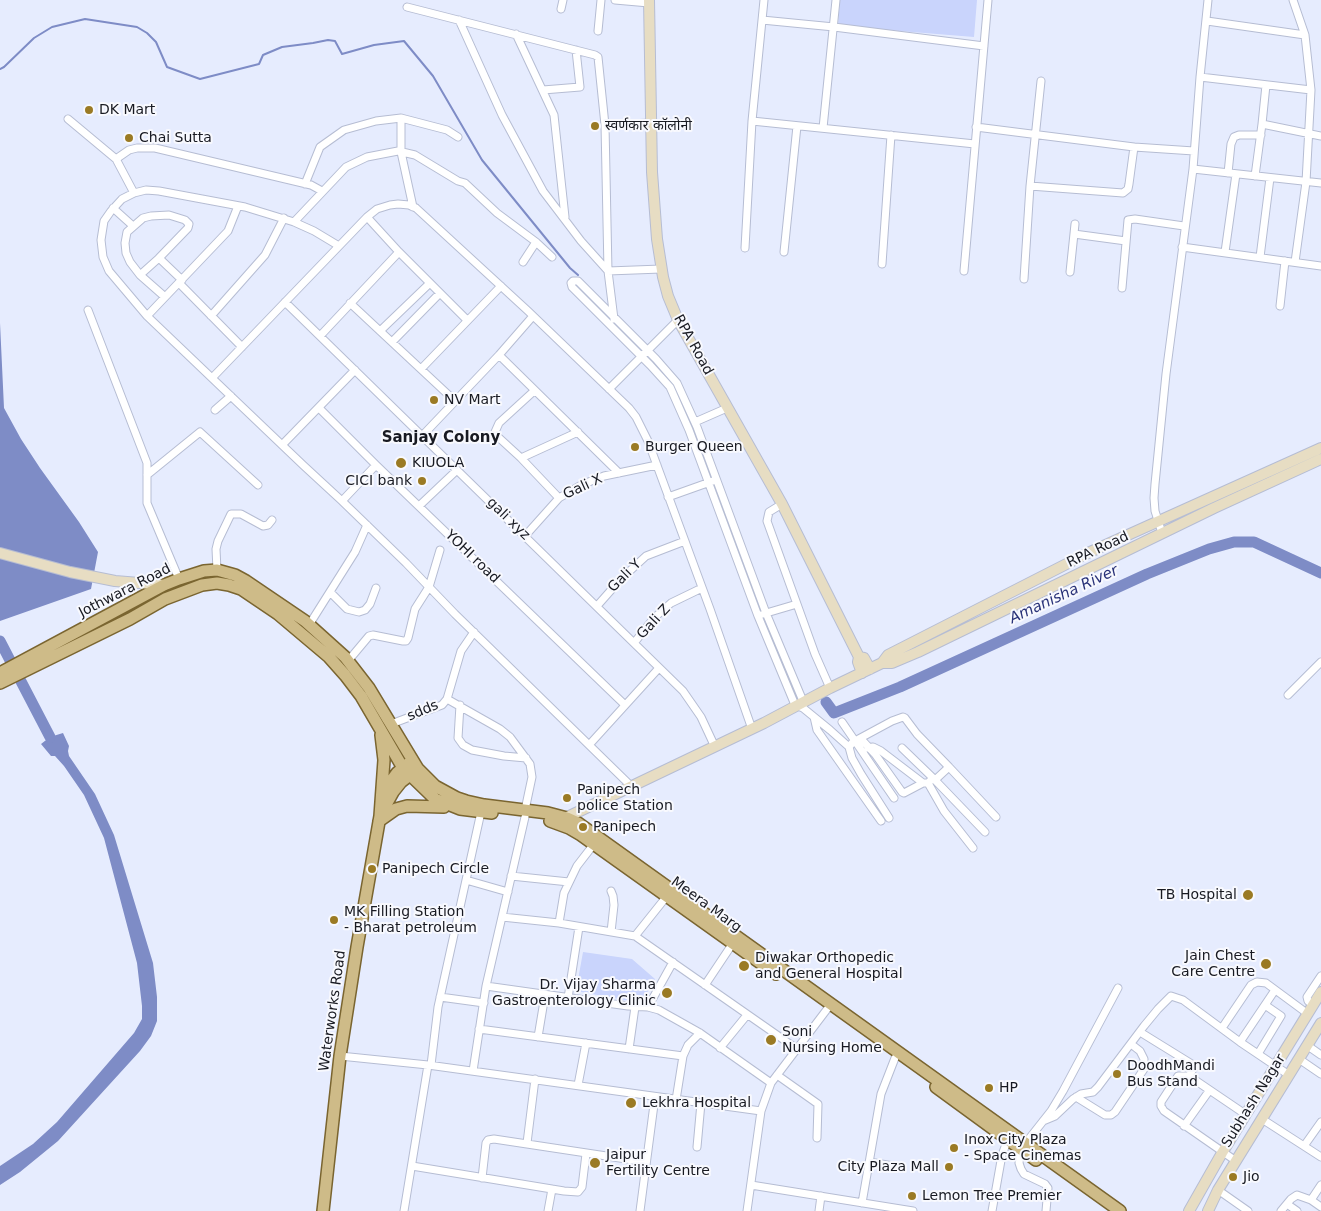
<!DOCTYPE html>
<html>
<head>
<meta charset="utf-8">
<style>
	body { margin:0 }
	canvas { display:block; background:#e6ecfe }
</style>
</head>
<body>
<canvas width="1321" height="1211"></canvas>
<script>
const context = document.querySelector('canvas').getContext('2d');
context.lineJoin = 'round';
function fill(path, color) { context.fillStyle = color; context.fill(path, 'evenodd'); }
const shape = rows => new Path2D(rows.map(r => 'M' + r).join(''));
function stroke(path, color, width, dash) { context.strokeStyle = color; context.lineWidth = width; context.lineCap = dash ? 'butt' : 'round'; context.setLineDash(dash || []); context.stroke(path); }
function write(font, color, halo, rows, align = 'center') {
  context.font = font + ' "DejaVu Sans","Noto Sans Devanagari",sans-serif'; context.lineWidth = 4; context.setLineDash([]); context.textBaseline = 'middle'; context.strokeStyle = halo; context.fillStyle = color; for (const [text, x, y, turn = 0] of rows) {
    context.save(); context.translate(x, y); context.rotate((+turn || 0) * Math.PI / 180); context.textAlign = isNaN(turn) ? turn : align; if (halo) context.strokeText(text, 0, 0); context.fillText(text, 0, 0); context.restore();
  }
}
const green = shape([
	[840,0,977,0,974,37,838,26],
	[583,952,632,959,655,979,641,1003,576,991]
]);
const water = shape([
	[0,323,4,408,21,439,40,468,79,522,98,552,91,589,0,621],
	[63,733,69,746,68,751,69,756,95,794,114,835,153,963,157,997,157,1021,151,1036,140,1051,58,1141,20,1172,0,1185,0,1166,33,1144,57,1122,134,1033,142,1019,142,1006,137,963,104,838,84,795,64,766,55,756,51,756,41,744,50,737]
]);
const stream = shape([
	[0,69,4,67,34,38,52,27,85,19,137,27,147,33,156,42,167,67,200,79,259,64,263,55,282,47,313,43,328,40,335,41,342,54,374,45,404,41,433,76,482,160,570,268,578,275]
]);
const river = shape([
	[0,641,50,737],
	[826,702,834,713,900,687,1147,574,1209,549,1234,542,1254,542,1321,573]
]);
const street = shape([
	[615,0,649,3],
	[1293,0,1305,35],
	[407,7,595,55,598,57,605,125,608,271,614,319],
	[561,9,563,0],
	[459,20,502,115,543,191,581,241,608,271,661,269],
	[762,20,834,27,984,46],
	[1207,21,1305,35,1311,90,1306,182,1295,262],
	[598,31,601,0],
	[516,34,554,115,565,217],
	[1200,77,1311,90],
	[543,90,580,87,576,50],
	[401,118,401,152,413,207],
	[68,119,116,159,134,193],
	[752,121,975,144],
	[1262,124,1266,85],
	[605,125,651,123],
	[976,127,1134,147,1194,151],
	[823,128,836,0],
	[116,159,129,150,137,148,155,148,311,185,322,191],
	[1193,169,1321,183],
	[1228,173,1231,144,1234,137,1239,135,1261,135],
	[1255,176,1262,124,1321,136],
	[305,184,320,147,344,130,376,121,401,118,447,130,458,137],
	[1030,186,1123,193,1128,189,1129,184,1134,147],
	[113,208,133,226],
	[367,217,399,252,467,320],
	[294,222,346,167,367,157,398,151,415,155,458,181,465,183,497,213,536,242,552,257],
	[1074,234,1126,241],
	[339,246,314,231,294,222,245,207,159,191,146,190,134,193,122,199,111,211,104,221,101,240,103,257,109,271,147,316,303,465,342,501,406,563,455,614,632,787],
	[1182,247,1321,266],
	[745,248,752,121,764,0],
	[784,252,797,126],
	[1225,252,1236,174],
	[1260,257,1270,178],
	[523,262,536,242],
	[882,264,891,135],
	[964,271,988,0],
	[1070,272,1075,224],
	[140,275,159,258],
	[1024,279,1030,186,1041,81],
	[179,283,242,347],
	[1122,288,1128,220,1135,219,1184,226],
	[165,297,140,275,130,262,126,253,125,243,127,232,143,218,151,216,169,215,185,220,189,224,188,228,159,258,182,280],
	[285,302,683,691,701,717,715,747],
	[350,303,455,401],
	[1280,306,1285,261],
	[88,310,147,463,147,503,179,579],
	[147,316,228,231,238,206],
	[211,316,265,255,284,218],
	[380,331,430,283],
	[320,336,399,252],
	[392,342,440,293],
	[499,355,619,473],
	[421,369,501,286],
	[212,378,367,217,377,209,390,205,398,204,409,205,416,208,528,311,629,408,636,417,648,441,710,609,752,729],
	[609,389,678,320],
	[534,391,499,423,495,432,497,436,521,458,559,498],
	[319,408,376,465,625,705],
	[215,410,231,396],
	[695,422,727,408],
	[422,436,499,355,533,316],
	[282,445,355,370],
	[521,458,578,432],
	[147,475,200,432,258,485],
	[668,497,713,481],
	[342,501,376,465],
	[782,504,769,512,767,521,815,654,830,688],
	[419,506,457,470],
	[1162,533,1155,511,1154,498,1155,484,1166,374,1193,169,1200,77,1208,0],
	[525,536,559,498,581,485,604,476,657,465],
	[217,570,216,549,218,541,231,514,241,514,263,526,268,525,272,520],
	[330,592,347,609,359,612,365,610,370,604,376,588],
	[597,606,620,580,646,556,685,541],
	[763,614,797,604],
	[309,625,355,552,367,525],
	[634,643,654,618,671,603,702,588],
	[348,661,369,636,373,635,403,641,406,641,408,638,415,609,429,587,440,550],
	[1288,695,1321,662],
	[447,699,500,729,510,737,530,764,532,777,525,810],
	[460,705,458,738,463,745,472,750,504,756,526,758],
	[803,708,803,701,766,613,697,427,677,383,656,359,578,281,573,281,571,283,572,287,650,365,670,387,689,430,758,616,795,705,803,708,830,730,849,747,852,758,861,774,889,818],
	[814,717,817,730,881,821],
	[842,722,894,798],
	[391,724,442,705,447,699,461,651,474,632],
	[861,739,875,754,902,792,904,793,923,783,928,783,933,778,902,748],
	[589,745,659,668],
	[849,747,853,742,892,721,903,717,905,718,917,734,949,767,935,780],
	[868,748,873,747,881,751,923,783],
	[949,767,996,817],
	[933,778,985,832],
	[928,783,944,811,973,848],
	[511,876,569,882],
	[466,880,508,892],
	[611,891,613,896,614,905,611,932],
	[502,917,559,923,635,936,797,1049],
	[559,923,564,893,577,866,594,844],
	[635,936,667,896],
	[705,985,733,943],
	[486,986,628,1006,648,1007,659,1010,700,1033,771,1083],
	[440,997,484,1003],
	[568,998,579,927],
	[1313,1005,1308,1001,1307,997,1321,976],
	[648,1007,673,962],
	[1222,1028,1251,985,1257,982,1266,983,1308,1014],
	[479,1029,683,1056],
	[1140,1032,1195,1066,1189,1076],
	[538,1037,545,995],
	[1240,1042,1275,990],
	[1308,1046,1321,1055],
	[720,1048,747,1015],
	[629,1049,635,1007],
	[1258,1054,1281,1016,1265,1005],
	[340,1056,428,1065,761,1111],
	[1299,1059,1321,1074],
	[431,1065,438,1007,481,812],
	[473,1071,486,986,525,817],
	[777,1075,818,1104,817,1138],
	[578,1085,586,1043],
	[1076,1097,1105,1115,1111,1115,1115,1112,1144,1069,1144,1059,1140,1051,1131,1044],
	[676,1100,683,1056,688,1045,700,1033],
	[1262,1119,1321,1157],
	[1043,1121,1055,1116,1073,1099,1081,1094,1093,1092,1098,1087,1144,1026,1158,1009,1171,996,1183,1000,1240,1042,1289,1075],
	[1184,1126,1209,1091],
	[527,1143,535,1079],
	[1304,1146,1321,1122],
	[697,1147,701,1103],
	[1236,1161,1164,1111,1161,1106,1161,1102,1178,1076,1189,1076,1245,1114],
	[869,1162,900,1167],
	[412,1166,564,1191,578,1192,582,1187,586,1154],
	[482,1178,486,1143,488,1140,494,1139,646,1162],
	[751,1185,913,1211],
	[1218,1190,1248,1211],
	[1311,1200,1321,1185],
	[862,1203,881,1094,895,1058],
	[1287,1204,1297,1211],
	[404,1211,428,1065],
	[548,1211,552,1189],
	[640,1211,655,1097],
	[747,1211,761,1111,771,1083,831,1004],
	[819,1211,821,1196],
	[992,1211,1002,1155,1009,1136],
	[1046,1211,1048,1188,1045,1184,1024,1174,1021,1169,1019,1163,1021,1149,1051,1111,1063,1091,1118,988],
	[1281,1211,1291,1199,1297,1195,1311,1200,1321,1207]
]);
const secondary = shape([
	[649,0,652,172,657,239,663,277,668,296,678,320,782,504,859,657],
	[0,553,70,572,115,581,164,585],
	[882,663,888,655,1090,552,1321,448],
	[862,673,858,662,859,657,864,658,870,669],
	[561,820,764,723,830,688,882,663,892,663,918,652,1214,508,1321,459],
	[1189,1211,1222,1153,1321,992],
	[1208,1211,1218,1190,1321,1023]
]);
const primary = shape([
	[0,673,164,585,179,579,204,571,217,570,235,575,246,581,305,621,345,657,369,688,418,769,435,786,457,798,466,801,484,805,548,813,567,818,578,823,1120,1211],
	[0,683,130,619,165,599,202,585,217,583,229,585,241,589,278,614,329,657,345,675,361,696,403,768,435,799,460,809,492,813],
	[383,792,397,773,409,763],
	[383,810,393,792,401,782,415,771],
	[379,821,396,809,407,806,444,807],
	[550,821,569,828,581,835,776,974],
	[936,1087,1036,1160],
	[323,1211,340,1056,357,947,380,816,384,760,381,735]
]);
const markers = [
	[89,110,5,"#9a7a24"],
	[595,126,5,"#9a7a24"],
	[129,138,5,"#9a7a24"],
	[434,400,5,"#9a7a24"],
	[635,447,5,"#9a7a24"],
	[401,463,6,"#9a7a24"],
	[422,481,5,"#9a7a24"],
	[567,798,5,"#9a7a24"],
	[583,827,5,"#9a7a24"],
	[372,869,5,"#9a7a24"],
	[1248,895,6,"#9a7a24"],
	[334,920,5,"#9a7a24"],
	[1266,964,6,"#9a7a24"],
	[744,966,6,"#9a7a24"],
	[667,993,6,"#9a7a24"],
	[771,1040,6,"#9a7a24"],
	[1117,1074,5,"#9a7a24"],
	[989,1088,5,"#9a7a24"],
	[631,1103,6,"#9a7a24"],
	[954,1148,5,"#9a7a24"],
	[595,1163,6,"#9a7a24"],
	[949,1167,5,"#9a7a24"],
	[1233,1177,5,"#9a7a24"],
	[912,1196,5,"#9a7a24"]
];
const poiNames = [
	["DK Mart",99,110],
	["स्वर्णकार कॉलोनी",605,126],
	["Chai Sutta",139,138],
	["NV Mart",444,400],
	["Burger Queen",645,447],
	["KIUOLA",412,463],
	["CICI bank",412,481,"right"],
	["Panipech",577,790],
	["police Station",577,806],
	["Panipech",593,827],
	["Panipech Circle",382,869],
	["TB Hospital",1237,895,"right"],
	["MK Filling Station",344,912],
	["- Bharat petroleum",344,928],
	["Jain Chest",1255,956,"right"],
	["Care Centre",1255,972,"right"],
	["Diwakar Orthopedic",755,958],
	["and General Hospital",755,974],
	["Dr. Vijay Sharma",656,985,"right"],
	["Gastroenterology Clinic",656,1001,"right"],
	["Soni",782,1032],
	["Nursing Home",782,1048],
	["DoodhMandi",1127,1066],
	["Bus Stand",1127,1082],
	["HP",999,1088],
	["Lekhra Hospital",642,1103],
	["Inox City Plaza",964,1140],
	["- Space Cinemas",964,1156],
	["Jaipur",606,1155],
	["Fertility Centre",606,1171],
	["City Plaza Mall",939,1167,"right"],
	["Jio",1243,1177],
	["Lemon Tree Premier",922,1196]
];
const streetNames = [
	["RPA Road",693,345,61],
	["Gali X",583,487,-25],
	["gali xyz",508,519,44],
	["RPA Road",1098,550,-25],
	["YOHI road",472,557,44],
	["Gali Y",625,576,-45],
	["Jothwara Road",125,591,-27],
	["Gali Z",654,622,-47],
	["sdds",423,711,-23],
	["Meera Marg",706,905,36],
	["Waterworks Road",333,1011,-82],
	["Subhash Nagar",1254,1101,-58]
];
const neighbourhoodNames = [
	["Sanjay Colony",441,438]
];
const waterNames = [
	["Amanisha River",1064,595,-25]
];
fill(green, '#c9d4fc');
fill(water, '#7e8cc6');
stroke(stream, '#7e8cc6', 2);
stroke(river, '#7e8cc6', 11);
stroke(street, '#b6bdd3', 9);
stroke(secondary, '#b6bdd3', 12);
stroke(primary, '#7a6530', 14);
stroke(street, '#fff', 7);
stroke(secondary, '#e7ddc3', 10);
stroke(primary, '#cebb88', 11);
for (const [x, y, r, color] of markers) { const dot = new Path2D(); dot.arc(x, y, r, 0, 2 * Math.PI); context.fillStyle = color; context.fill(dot); stroke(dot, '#f8f9fe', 2); }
write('14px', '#181a22', '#f8f9fe', poiNames, 'left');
write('14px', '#181a22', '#f8f9fe', streetNames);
write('bold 15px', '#181a22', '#f8f9fe', neighbourhoodNames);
write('italic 15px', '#2a3379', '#f8f9fe', waterNames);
</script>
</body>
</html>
